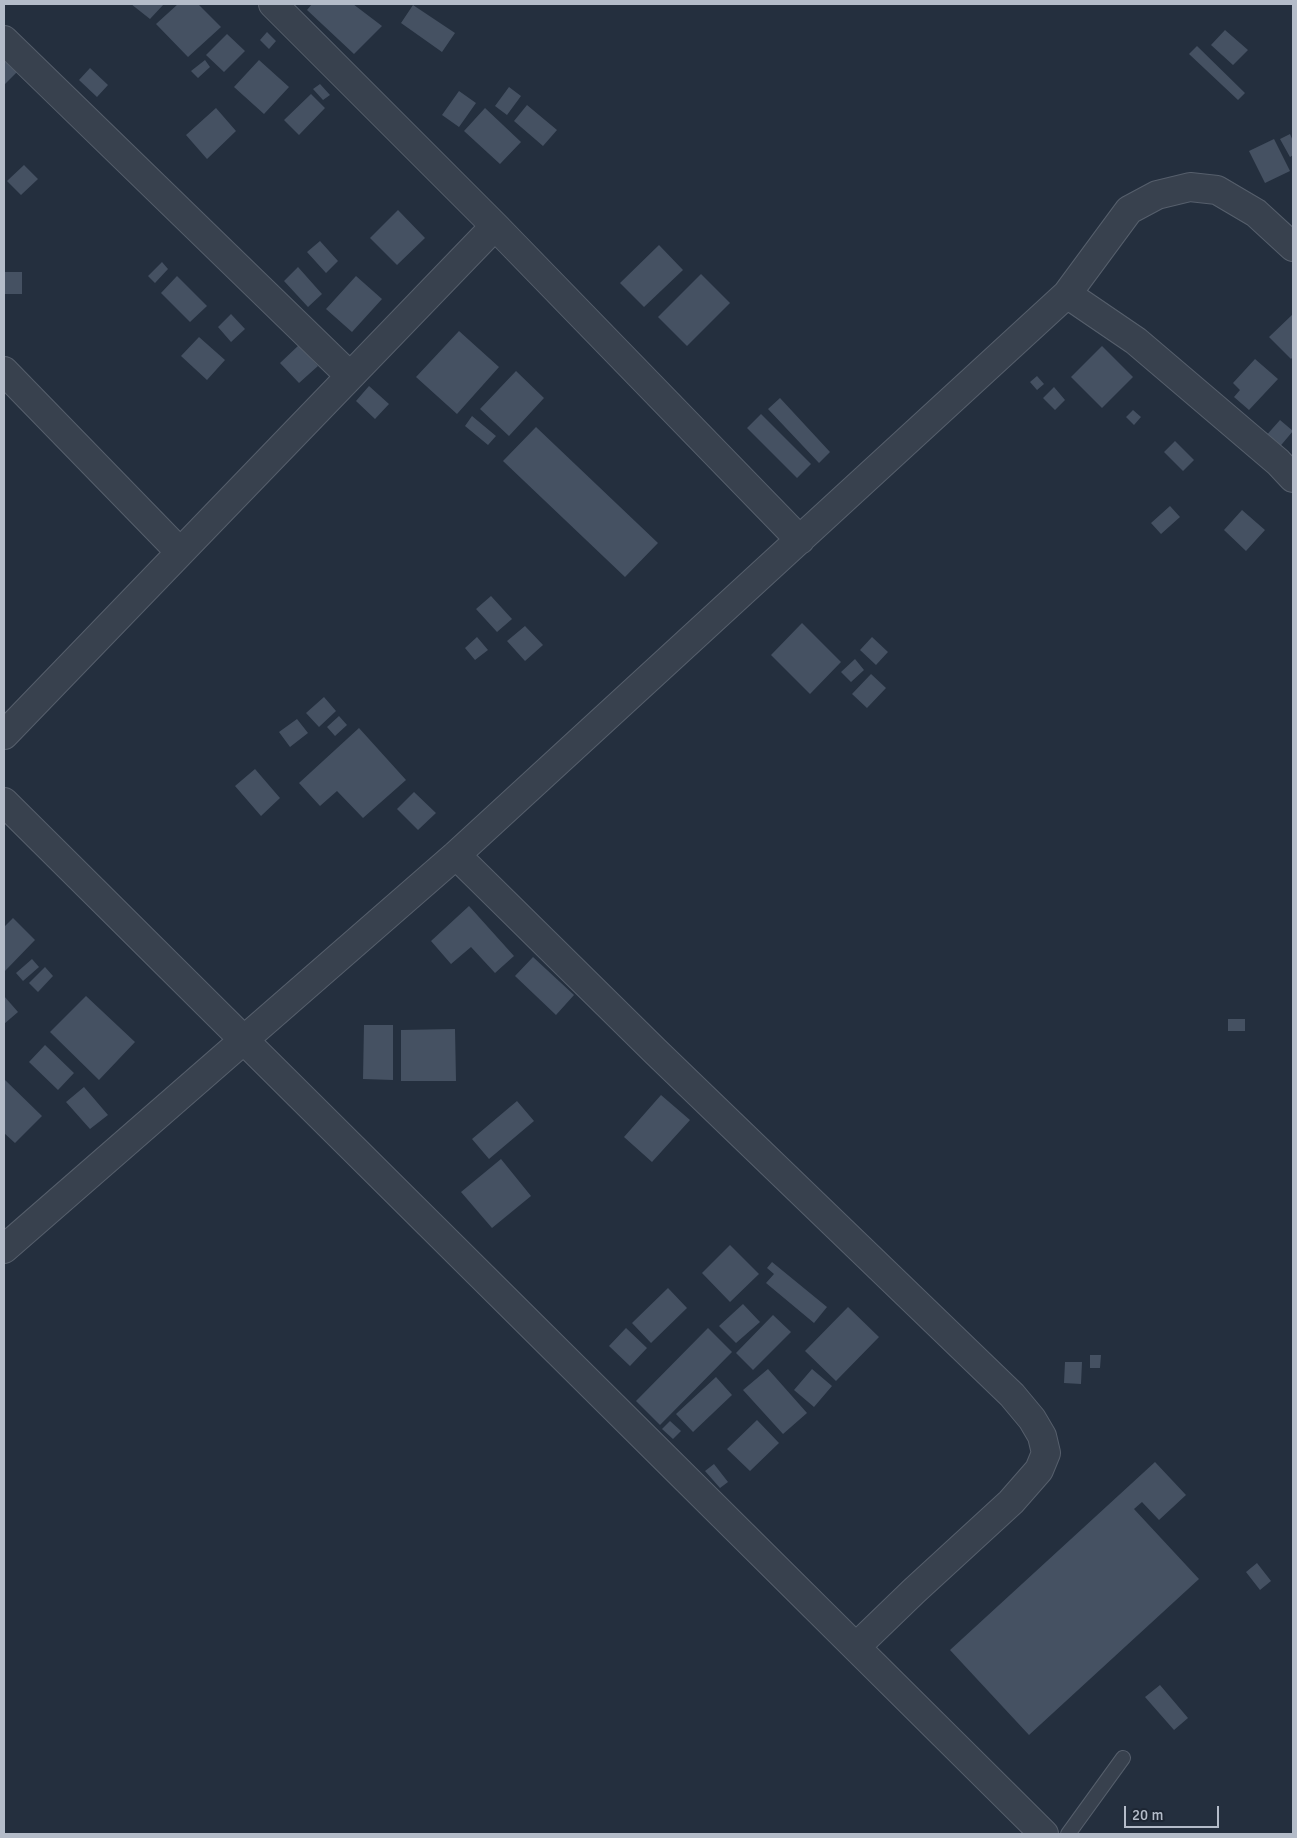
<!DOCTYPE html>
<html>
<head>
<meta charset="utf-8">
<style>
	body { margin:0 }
	#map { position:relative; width:1297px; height:1838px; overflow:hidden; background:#242f3e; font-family:Signika,sans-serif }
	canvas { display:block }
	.frame { position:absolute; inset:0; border:5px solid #b4bcc9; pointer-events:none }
	.scale { position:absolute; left:1124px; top:1806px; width:95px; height:22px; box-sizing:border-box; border:2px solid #b4bcc9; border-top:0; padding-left:6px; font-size:15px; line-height:18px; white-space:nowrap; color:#b4bcc9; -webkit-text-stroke:4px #1d2633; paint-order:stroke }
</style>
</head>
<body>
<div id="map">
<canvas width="1297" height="1838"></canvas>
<div class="frame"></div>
<div class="scale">20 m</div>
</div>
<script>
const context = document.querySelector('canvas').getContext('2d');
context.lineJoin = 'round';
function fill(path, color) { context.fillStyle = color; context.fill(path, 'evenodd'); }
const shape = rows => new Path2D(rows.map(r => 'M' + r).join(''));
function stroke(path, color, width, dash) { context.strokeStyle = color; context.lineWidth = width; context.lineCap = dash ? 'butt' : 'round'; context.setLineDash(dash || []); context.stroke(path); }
const building = shape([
	[131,4,164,4,150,19],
	[178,4,198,4,221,27,188,57,156,24],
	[312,4,353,4,382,26,354,54,307,10],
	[413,5,455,33,442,52,401,23],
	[1225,30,1248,50,1233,65,1211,45],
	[267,32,276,41,269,49,260,40],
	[227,34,245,51,224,72,206,55],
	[1197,46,1245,93,1238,100,1189,54],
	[4,55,19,70,4,85],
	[205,60,210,67,198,78,191,71],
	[259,60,289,87,264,114,234,87],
	[90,68,108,85,97,97,79,80],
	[320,84,330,95,323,100,313,89],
	[509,87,521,96,507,115,495,106],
	[459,91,476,103,459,127,442,115],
	[311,94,325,108,299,135,284,120],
	[527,105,557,130,543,146,514,121],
	[216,108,236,131,207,159,186,135],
	[485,108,521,142,500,164,464,131],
	[1290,134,1293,141,1293,155,1290,157,1280,139],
	[1274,139,1290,171,1265,183,1249,151],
	[24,165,38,179,21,195,7,181],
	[398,210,425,238,397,265,370,238],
	[320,241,338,261,326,273,307,252],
	[659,245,683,270,644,307,620,283],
	[162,262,168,269,155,283,148,276],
	[298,267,322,294,308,307,284,281],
	[5,272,22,272,22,294,5,294],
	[701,274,730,303,687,346,658,317],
	[177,276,207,306,190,322,161,293],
	[356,276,382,299,352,332,326,309],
	[231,314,245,329,231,342,218,327],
	[1293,314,1293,357,1291,359,1269,337],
	[459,331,499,367,457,414,416,377],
	[199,337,225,360,207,380,181,356],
	[299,345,318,366,299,383,280,363],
	[1102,346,1133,377,1102,408,1071,377],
	[1255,359,1278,379,1249,410,1234,397,1240,390,1233,383],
	[516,371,544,398,509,436,480,409],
	[1037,376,1044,384,1037,390,1030,382],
	[369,386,389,404,375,419,356,401],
	[1054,387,1065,400,1055,410,1043,398],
	[780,398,830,452,819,463,768,409],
	[1133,410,1141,417,1134,425,1126,417],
	[761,414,811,464,797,478,747,428],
	[472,416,496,436,488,445,465,426],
	[1280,420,1293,431,1277,450,1264,438],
	[536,427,658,543,625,577,503,461],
	[1175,441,1194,460,1183,471,1164,452],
	[1170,506,1180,517,1161,534,1151,523],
	[1242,510,1265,530,1246,551,1224,530],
	[491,596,512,619,497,632,476,609],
	[802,623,841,662,810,694,771,655],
	[525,626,543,645,525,661,507,641],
	[477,637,488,650,475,660,465,648],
	[872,637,888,652,876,665,860,650],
	[855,659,864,670,851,682,841,672],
	[871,674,886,688,867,708,852,694],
	[324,697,336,711,319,727,306,713],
	[339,716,347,725,335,736,327,727],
	[297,719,308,733,290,747,279,732],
	[359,728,406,780,363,818,337,791,320,806,299,783],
	[255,769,280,798,261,816,235,786],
	[414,792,436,813,418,830,397,809],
	[469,906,514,956,495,973,471,947,451,964,431,941],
	[13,918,35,940,4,972,4,927],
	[533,957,574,995,556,1015,515,976],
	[32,959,39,967,23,981,16,973],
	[45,967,53,976,38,992,29,983],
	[4,996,18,1012,4,1024],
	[86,996,135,1042,99,1080,50,1032],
	[1228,1019,1245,1019,1245,1031,1228,1031],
	[364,1025,393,1025,393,1080,363,1079],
	[455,1029,456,1081,401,1081,401,1030],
	[45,1045,74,1073,58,1090,29,1062],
	[4,1079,42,1116,15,1143,4,1133],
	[84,1087,108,1115,90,1129,66,1102],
	[661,1095,690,1120,652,1162,624,1137],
	[517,1101,534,1121,489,1159,472,1139],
	[501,1159,531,1196,492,1228,461,1192],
	[730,1245,759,1274,730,1302,702,1273],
	[772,1262,827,1307,814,1323,766,1283,774,1274,767,1268],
	[668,1288,687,1308,651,1343,632,1323],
	[743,1304,760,1322,736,1343,719,1326],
	[848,1307,879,1337,836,1381,805,1351],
	[773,1315,791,1332,753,1370,736,1353],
	[626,1328,647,1348,630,1366,609,1346],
	[708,1328,732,1352,660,1425,636,1401],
	[1090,1355,1101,1355,1100,1368,1090,1368],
	[1065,1362,1082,1362,1081,1384,1064,1383],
	[768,1369,807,1413,783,1434,743,1390],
	[812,1369,832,1386,814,1407,794,1390],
	[716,1377,732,1395,693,1432,676,1414],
	[757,1420,779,1443,750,1471,727,1449],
	[670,1421,681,1431,673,1439,662,1429],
	[1155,1462,1186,1495,1159,1520,1142,1502,1134,1509,1199,1579,1029,1735,950,1650],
	[714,1464,728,1482,720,1488,705,1471],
	[1257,1563,1271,1581,1260,1590,1246,1572],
	[1160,1685,1188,1718,1174,1730,1145,1697]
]);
const service = shape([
	[1068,1834,1123,1758]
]);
const minor = shape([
	[273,4,495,226,800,540],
	[4,40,350,376],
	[1067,294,1136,341,1278,462,1293,478],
	[4,371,180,552],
	[4,735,495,226],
	[4,802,1044,1834],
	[456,855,655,1051,1012,1395,1032,1419,1042,1436,1046,1453,1039,1470,1011,1502,914,1591,856,1647],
	[4,1249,456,855,1067,294,1129,210,1157,195,1190,187,1217,190,1256,213,1293,247]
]);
fill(building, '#455162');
stroke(service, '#565f6c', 16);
stroke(minor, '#565f6c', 30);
stroke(service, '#38414e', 14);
stroke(minor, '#38414e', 28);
</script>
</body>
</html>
